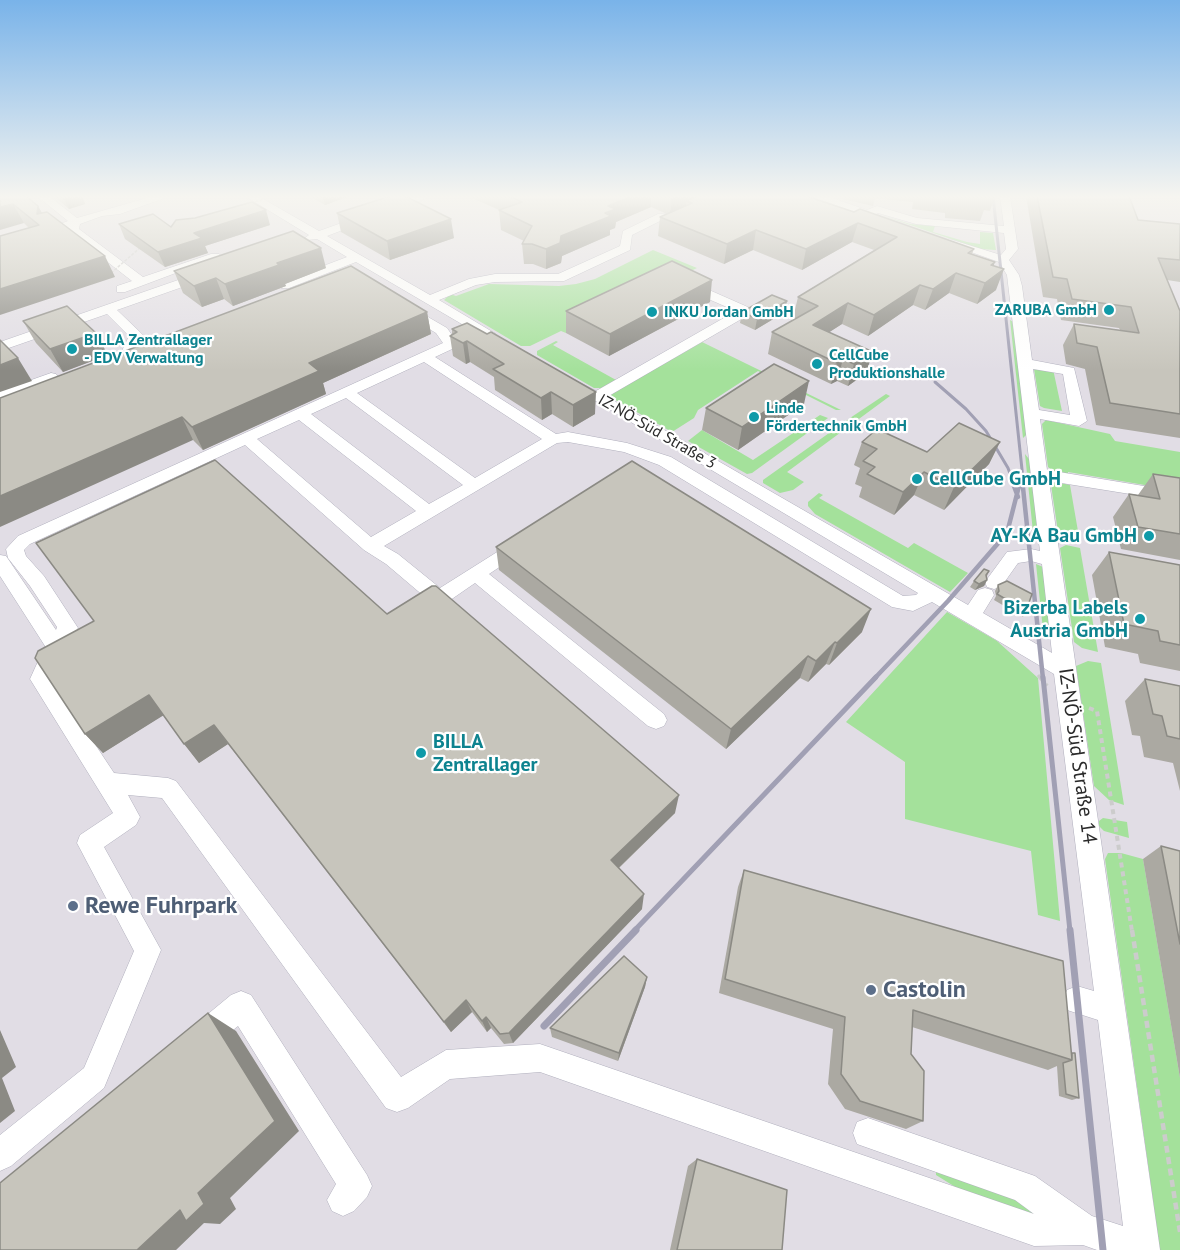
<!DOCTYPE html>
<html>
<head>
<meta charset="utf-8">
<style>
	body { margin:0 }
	canvas { display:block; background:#ece9dd }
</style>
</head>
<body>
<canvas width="1180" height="1250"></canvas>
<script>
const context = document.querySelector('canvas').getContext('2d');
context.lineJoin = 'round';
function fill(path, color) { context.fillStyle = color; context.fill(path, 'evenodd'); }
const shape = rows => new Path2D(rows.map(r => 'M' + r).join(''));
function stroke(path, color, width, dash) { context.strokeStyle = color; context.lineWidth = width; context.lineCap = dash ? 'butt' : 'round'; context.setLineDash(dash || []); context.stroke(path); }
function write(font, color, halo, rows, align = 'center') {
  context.font = font + ' "PT Sans",sans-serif'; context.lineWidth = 4.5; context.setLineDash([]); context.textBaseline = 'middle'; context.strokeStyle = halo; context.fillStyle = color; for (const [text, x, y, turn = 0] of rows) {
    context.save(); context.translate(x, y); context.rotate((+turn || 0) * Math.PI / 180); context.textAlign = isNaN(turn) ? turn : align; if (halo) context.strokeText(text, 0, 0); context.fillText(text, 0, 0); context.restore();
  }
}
const industrial = shape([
	[0,196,1180,196,1180,1250,0,1250]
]);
const green = shape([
	[881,215,910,224,935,226,933,232,967,242,980,244,980,232,993,233,996,250,980,249],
	[653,250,697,268,566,333,561,331,530,346,521,346,444,300,450,294,456,296,489,284,559,286,576,284,595,279],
	[1010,320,1015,323,1028,433,1023,438],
	[556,341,558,342,553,345,616,380,603,388,594,388,537,355,537,351],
	[702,342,841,410,836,410,758,371,698,410,694,418,672,432,612,398,610,395,613,393],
	[1038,368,1053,369,1062,411,1044,408,1040,406,1034,369],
	[886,394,890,396,787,472,804,482,793,490,780,493,763,483,763,480,853,416],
	[820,415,828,418,752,473,747,474,688,441,702,430,753,460],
	[1046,420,1110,434,1115,441,1180,452,1180,491,1068,472,1068,475,1054,472,1048,467,1042,424],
	[1025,454,1032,463,1041,531,1034,542],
	[1056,482,1070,485,1079,537,1058,532,1051,485],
	[819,493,823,495,819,498,908,548,914,543,968,573,950,592,815,514,808,506,808,502],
	[1066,545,1080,548,1098,652,1082,648,1074,642,1060,548],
	[1036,564,1043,567,1051,618,1048,628,1043,630],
	[947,612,997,641,1038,678,1060,921,1038,915,1031,851,905,819,905,762,846,722],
	[1088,661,1101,663,1124,805,1109,800,1094,786,1076,666],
	[1103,818,1127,822,1129,838,1104,831,1099,826,1099,821],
	[1108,853,1121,853,1143,859,1180,1078,1180,1250,1160,1250,1105,859],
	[936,1166,1029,1200,1047,1223,973,1198,936,1175]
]);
const pathFar2 = shape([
	[1038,675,1041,679]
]);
const pathFar1 = shape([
	[1040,677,1047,686],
	[1089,708,1097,711,1132,931]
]);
const path = shape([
	[1132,930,1180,1232]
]);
const minor = shape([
	[37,196,49,196,77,218,154,196,170,196,120,214,102,216,80,224,79,229,143,277,211,254,219,254,221,256,125,292,117,292,117,286,132,281,69,232,68,228,60,228,60,224,68,221,37,196],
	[245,196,258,196,319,231,417,196,432,196,327,236,430,295,469,279,495,274,558,274,620,246,623,231,658,214,666,214,666,218,632,235,630,250,564,281,495,282,476,285,439,300,496,334,489,338,482,335,435,357,556,434,568,432,627,443,671,457,903,596,916,595,918,593,567,384,574,380,596,391,736,311,683,288,683,282,691,282,750,308,752,311,750,314,607,397,968,605,978,590,985,588,992,590,994,595,983,613,1052,653,1042,564,1031,561,1018,563,1001,587,994,589,987,587,985,582,1007,552,1031,549,1040,551,1007,275,999,262,943,242,949,239,1001,255,1006,249,1004,233,916,224,878,213,876,214,886,219,881,222,811,196,826,196,867,210,877,206,917,218,1004,226,1000,196,1010,196,1018,249,1009,260,1019,275,1022,286,1032,360,1074,368,1087,421,1079,426,1040,419,1047,470,1180,492,1180,502,1049,481,1160,1250,1097,1250,1083,1245,1034,1246,540,1072,450,1079,408,1108,397,1112,386,1108,162,798,128,795,140,817,136,825,104,847,161,950,104,1088,11,1166,0,1171,0,1135,84,1068,134,951,77,843,80,835,113,813,30,679,45,646,0,576,0,555,6,556,56,630,57,627,30,586,8,558,6,549,18,536,443,343,436,333,401,312,399,309,401,306,409,306,447,328,454,338,472,330,356,262,289,288,281,288,281,282,347,257,317,239,307,240,305,238,309,235,245,196],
	[424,362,542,439,475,478,357,393,424,362],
	[1033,369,1063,374,1070,415,1039,410,1033,369],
	[346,398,463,485,429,504,311,414,346,398],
	[299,420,416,511,371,537,257,439,299,420],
	[568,442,624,452,659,465,892,607,913,611,932,602,1054,674,1094,991,1077,986,1067,990,1063,1000,1067,1010,1098,1020,1123,1226,1092,1216,1035,1176,868,1118,857,1122,853,1133,857,1144,1015,1200,1034,1214,540,1044,446,1050,401,1077,176,781,168,778,114,773,51,678,63,649,78,628,44,576,26,556,24,550,30,544,245,445,364,550,386,564,432,603,439,605,446,603,475,583,648,726,656,729,664,726,667,720,664,714,489,574,525,550,528,546,525,542,519,540,513,542,440,588,398,554,384,546,557,443,568,442],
	[204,271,210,275,208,278,117,310,143,335,143,340,132,358,122,358,120,355,129,336,107,314,0,351,0,342,204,271],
	[51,373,56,374,58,377,56,380,0,400,0,391,51,373],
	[241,991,251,995,367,1175,372,1186,367,1197,354,1211,343,1216,332,1211,327,1200,336,1184,238,1026,211,1048,201,1052,191,1048,187,1038,191,1028,231,995,241,991]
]);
const railFar3 = shape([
	[993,196,1023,479],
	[935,382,966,409,986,431,1008,468,1012,479]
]);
const railFar2 = shape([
	[1011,478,1018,497],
	[1022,478,1043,679],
	[874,679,948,601,1007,533,1019,486]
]);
const railFar1 = shape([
	[1043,677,1070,931],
	[634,931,876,677]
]);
const rail = shape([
	[1070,930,1103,1250],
	[544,1026,636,930]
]);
const pathBridge = shape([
	[251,203,273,196],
	[111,273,141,247]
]);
const wall = shape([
	[0,196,38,206,42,213,115,277,29,228,24,223],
	[54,196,82,196,85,204,69,209],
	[310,196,350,196,325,205],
	[468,196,806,196,854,212,974,249,972,254,994,266,996,290,977,304,949,293,925,310,913,305,868,336,842,324,829,332,866,373,848,386,837,381,831,384,768,354,772,332,795,319,793,318,798,297,874,250,852,242,802,270,753,250,724,264,658,236,660,217,667,214,651,207,616,222,615,228,610,230,610,235,562,256,561,263,546,269,533,264,524,264,522,244,524,241,501,230,499,210],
	[844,196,995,196,990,211,984,210,980,221,945,218,945,213,912,209,913,202,875,198,873,206,843,199],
	[1026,196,1129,196,1138,220,1180,224,1180,282,1167,280,1180,311,1180,438,1096,425,1085,369,1066,364,1063,345,1074,324,1120,330,1119,328,1061,320,1057,299,1043,297],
	[337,213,454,238,390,260,341,232],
	[119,224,171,227,270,225,205,246,208,253,165,267,125,239],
	[326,268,285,284,286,286,233,306,224,299,202,307,183,293,174,271],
	[710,302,609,356,566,333,566,311],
	[427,312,431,334,323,383,326,394,203,450,193,440,0,398],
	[742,312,785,312,755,330,740,323],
	[23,321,108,355,63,372,36,343],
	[452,329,595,414,573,427,552,414,542,420,495,390,494,377,470,362,466,364,453,356,450,336,452,334],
	[804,404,738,450,702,430,706,408],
	[862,442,927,452,1000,442,989,464,944,510,914,495,894,515,859,497,862,487,855,484,860,468,854,465],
	[1153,474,1180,478,1180,560,1121,549,1113,517,1129,494,1138,495],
	[496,547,862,632,829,665,826,664,808,682,800,678,726,749,499,570],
	[1109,552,1180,565,1180,671,1140,663,1138,654,1105,647,1092,575],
	[989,571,987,576,987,580,984,586,975,590,970,587,974,581],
	[998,585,1026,611,1023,617,994,600,996,596,995,591],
	[387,614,675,813,619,868,642,909,513,1043,504,1044,491,1028,487,1032,472,1012,451,1032,228,744,199,763,163,715,103,753,85,734],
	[1145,679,1180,686,1180,791,1173,763,1144,757,1140,736,1132,735,1125,701],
	[1161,846,1180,851,1180,1078,1143,859],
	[744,870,1072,1053,1079,1098,1072,1100,1059,1096,1057,1066,1048,1070,912,1027,911,1054,923,1121,906,1129,845,1109,828,1084,833,1029,719,993,738,887],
	[647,977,645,987,618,1061,552,1037,550,1028],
	[697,1159,782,1250,670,1250,688,1166]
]);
const shadedWall = shape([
	[75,196,82,196,85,204,69,209,64,199],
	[323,196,350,196,325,205],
	[632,196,651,196,651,207,616,222,615,228,610,230,610,235,562,256,561,263,546,269,546,249,561,236,608,206],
	[672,196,712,196,692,203,686,201,686,208,670,215],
	[13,204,24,223,0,230,0,207],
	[38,206,49,226,37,214],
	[266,210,270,225,205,246,208,253,165,267,158,252,194,233],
	[451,219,454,238,390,260,387,241],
	[858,223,852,242,802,270,806,249],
	[756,230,753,250,724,264,727,244],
	[321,248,326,268,285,284,286,286,233,306,225,284,277,263],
	[105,256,115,277,0,315,0,289],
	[995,262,987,282,1004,269,996,290,977,304,991,265],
	[956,273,949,293,925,310,933,289],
	[216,278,224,299,202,307,194,286],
	[712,280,710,302,609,356,610,334],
	[920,285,913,305,868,336,874,315],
	[787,301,785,312,755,330,757,319],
	[848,303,842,324,808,346,813,325],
	[427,312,431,334,323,383,326,394,203,450,192,427,309,363],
	[96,333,108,355,63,372,50,349],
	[467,341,470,362,466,364,463,343],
	[873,352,866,373,848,386,854,364],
	[18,358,32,381,0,392,0,365],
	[843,359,837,381,831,384,837,363],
	[809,381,804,404,738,450,742,427],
	[551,392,552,414,542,420,541,398],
	[596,392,595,414,573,427,573,405],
	[182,417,193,440,0,527,0,496],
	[1000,442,989,464,944,510,954,487],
	[924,472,914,495,894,515,903,492],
	[987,580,984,586,975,590,979,584],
	[871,609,862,632,829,665,837,643],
	[835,642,826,664,808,682,816,661],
	[808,656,800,678,726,749,731,729],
	[149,695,164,715,103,753,85,734],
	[214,725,228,744,199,763,184,744],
	[679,795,675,813,610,876,611,860],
	[644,894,642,909,513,1043,509,1033],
	[647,977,645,987,618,1061,619,1053],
	[466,1000,472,1012,451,1032,444,1022],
	[208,1013,236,1031,299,1131,230,1198,236,1209,220,1224,204,1223,176,1250,137,1250,198,1193],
	[486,1017,491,1028,487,1032,482,1021],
	[0,1030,16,1067,2,1078,15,1111,0,1123]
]);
const building = shape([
	[0,196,26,196,38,206,37,214,47,212,105,256,0,289,0,236,39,225,13,204,0,207,0,196],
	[61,196,75,196,64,199,61,196],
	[391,196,405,196,451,219,387,241,337,213,391,196],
	[509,196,632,196,608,206,616,209,605,213,611,216,561,236,560,243,546,249,532,244,522,244,532,226,499,210,522,202,509,196],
	[698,196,806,196,854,212,860,209,974,249,968,253,995,262,991,265,1004,269,985,283,956,273,933,289,920,285,874,315,848,303,813,325,873,352,854,364,843,359,837,363,772,332,818,306,798,297,897,237,858,223,806,249,756,230,727,244,660,217,692,203,686,201,698,196],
	[1037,196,1129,196,1138,220,1180,224,1180,260,1158,258,1180,311,1180,414,1110,403,1097,347,1077,343,1074,324,1139,333,1131,307,1072,299,1067,279,1053,277,1037,196],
	[252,202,266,210,194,233,202,238,158,252,119,224,153,214,171,227,176,220,195,218,252,202],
	[293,231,321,248,277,263,279,265,225,284,216,278,194,286,174,271,293,231],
	[672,261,712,280,610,334,566,311,672,261],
	[351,266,427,312,309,363,319,371,192,427,182,417,0,496,0,398,351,266],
	[772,295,787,301,757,319,742,312,772,295],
	[67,306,96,333,50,349,23,321,67,306],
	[467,323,487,334,491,332,596,392,573,405,551,392,541,398,493,369,504,364,467,341,463,343,450,336,457,332,452,329,467,323],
	[0,340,18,358,0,365,0,340],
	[774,364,809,381,742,427,706,408,774,364],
	[959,423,1000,442,954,487,924,472,903,492,867,474,875,467,863,461,877,449,862,442,877,429,927,452,959,423],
	[215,460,387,614,432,586,436,586,679,795,611,860,644,894,509,1033,500,1034,486,1017,482,1021,466,1000,444,1022,214,725,184,744,149,695,85,734,35,658,38,651,94,621,36,543,215,460],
	[632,461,871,609,837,643,835,642,816,661,808,656,731,729,496,547,632,461],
	[1153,474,1180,478,1180,534,1138,527,1129,494,1160,499,1153,474],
	[1109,552,1180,565,1180,645,1160,641,1158,631,1124,624,1109,552],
	[984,569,989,571,986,575,987,580,979,584,974,581,984,569],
	[1007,581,1032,594,1026,611,997,594,999,591,998,585,1007,581],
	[1145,679,1180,686,1180,739,1167,736,1162,716,1153,714,1145,679],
	[1161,846,1180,851,1180,944,1161,846],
	[744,870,1063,961,1072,1060,913,1010,911,1054,924,1071,923,1121,860,1101,841,1074,845,1017,725,979,744,870],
	[624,956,647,977,619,1053,550,1028,624,956],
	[208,1013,275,1121,198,1193,204,1204,186,1221,180,1210,137,1250,0,1250,0,1183,208,1013],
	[1072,1053,1075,1053,1079,1098,1066,1094,1063,1063,1072,1060,1072,1053],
	[697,1159,787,1190,782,1250,677,1250,697,1159]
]);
const markers = [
	[1109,310,6,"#0f9aa8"],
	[652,312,6,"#0f9aa8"],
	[72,349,6,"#0f9aa8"],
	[817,364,6,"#0f9aa8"],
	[754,417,6,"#0f9aa8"],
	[917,479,6,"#0f9aa8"],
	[1149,536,6,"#0f9aa8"],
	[1140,619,6,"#0f9aa8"],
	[421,753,6,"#0f9aa8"],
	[73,906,6,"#5c6f8a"],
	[871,990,6,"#5c6f8a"]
];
const farCulturenames = [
	["ZARUBA GmbH",1097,310,"right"],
	["INKU Jordan GmbH",664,312],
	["BILLA Zentrallager",84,340],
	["- EDV Verwaltung",84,358],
	["CellCube",829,355],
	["Produktionshalle",829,373],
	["Linde",766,408],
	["Fördertechnik GmbH",766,426]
];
const farStreetnames = [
	["IZ-NÖ-Süd Straße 3",657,432,30]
];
const cultureNames = [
	["CellCube GmbH",929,479],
	["AY-KA Bau GmbH",1137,536,"right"],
	["Bizerba Labels",1128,608,"right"],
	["Austria GmbH",1128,631,"right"],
	["BILLA",433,742],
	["Zentrallager",433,765]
];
const streetNames = [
	["IZ-NÖ-Süd Straße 14",1077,756,82]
];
const nearServicenames = [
	["Rewe Fuhrpark",85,906],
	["Castolin",883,990]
];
fill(industrial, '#e1dde5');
fill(green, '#a4e19b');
stroke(minor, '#b1b0be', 1);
stroke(pathFar2, '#ccc', 3, [4.5, 3]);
stroke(pathFar1, '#ccc', 4, [5, 4]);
stroke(path, '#ccc', 4.5, [7, 4.5]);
fill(minor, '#fff');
stroke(railFar3, '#a1a0b4', 3);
stroke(railFar2, '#a1a0b4', 4.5);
stroke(railFar1, '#a1a0b4', 5);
stroke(rail, '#a1a0b4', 7);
stroke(pathBridge, '#ccc', 1.5, [3, 1.5]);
fill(wall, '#aba9a2');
fill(shadedWall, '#8b8a84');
fill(building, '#c7c5bc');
stroke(building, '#8b8a84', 1.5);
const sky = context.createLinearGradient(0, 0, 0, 371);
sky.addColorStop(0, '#79b3e9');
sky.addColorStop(0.53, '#f6f5f0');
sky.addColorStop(1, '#f6f5f000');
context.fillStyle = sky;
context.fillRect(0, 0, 1180, 371);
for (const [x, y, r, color] of markers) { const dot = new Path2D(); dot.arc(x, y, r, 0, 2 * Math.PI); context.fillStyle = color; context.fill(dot); stroke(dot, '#fff', 2); }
write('bold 16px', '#0d838f', '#fff', farCulturenames, 'left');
write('16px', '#2a2a2a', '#fff', farStreetnames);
write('bold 20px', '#0d838f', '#fff', cultureNames, 'left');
write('20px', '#2a2a2a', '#fff', streetNames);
write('bold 24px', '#4e5e75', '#fff', nearServicenames, 'left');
</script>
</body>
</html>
